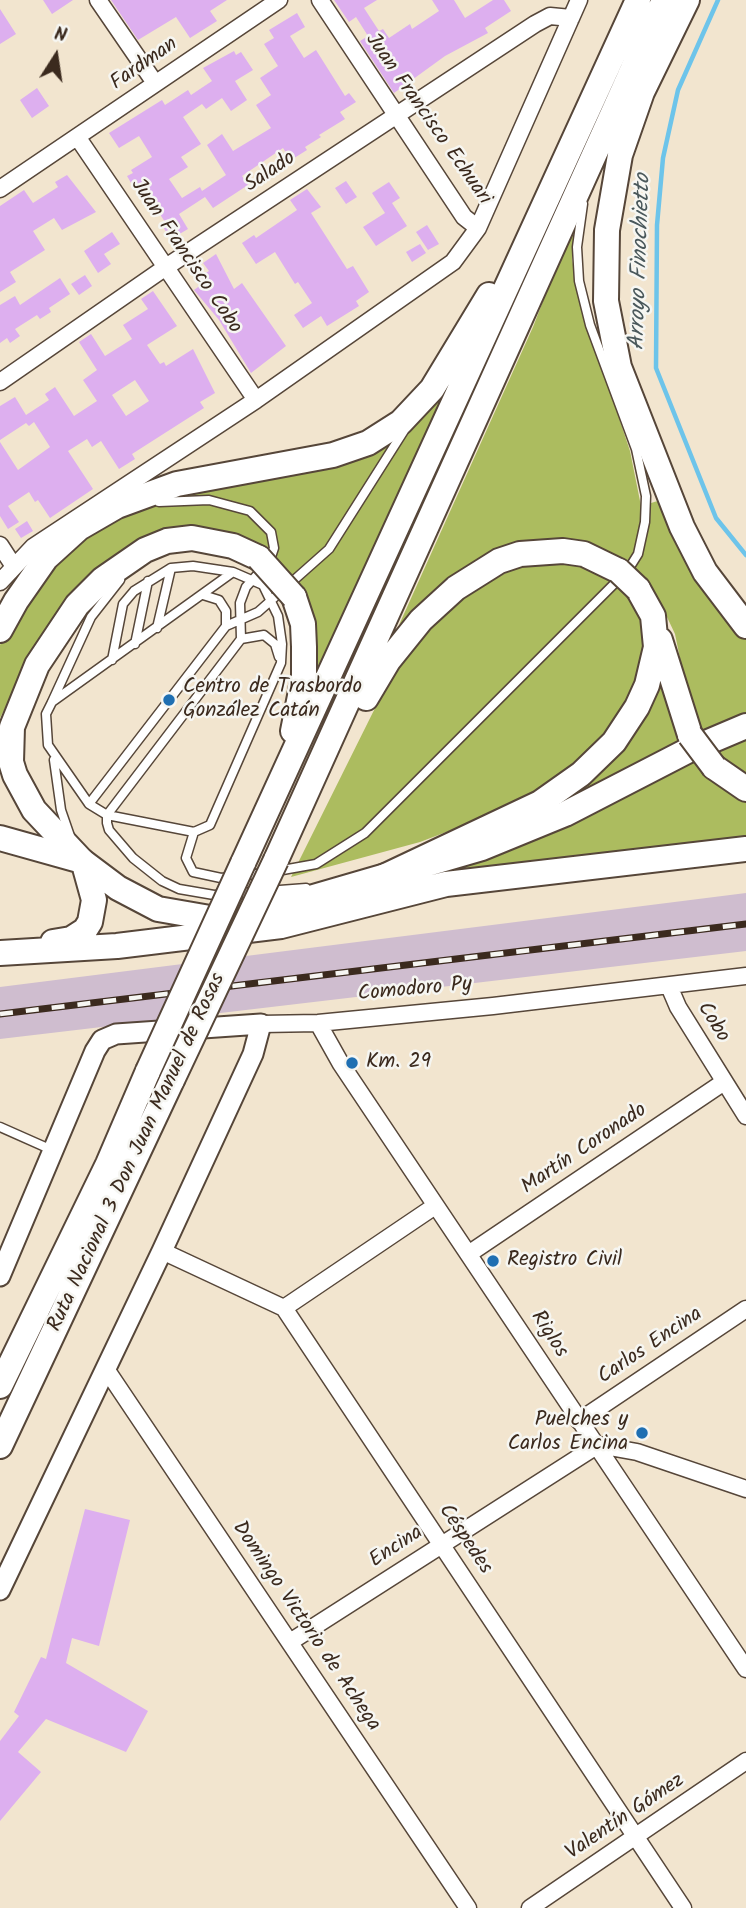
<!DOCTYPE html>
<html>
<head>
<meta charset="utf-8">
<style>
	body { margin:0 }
	#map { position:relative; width:746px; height:1908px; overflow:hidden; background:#f2e5cf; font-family:Kalam,sans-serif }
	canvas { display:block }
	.north { position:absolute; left:21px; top:21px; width:70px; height:70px; -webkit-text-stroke:5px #f6f6f2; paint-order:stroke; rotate:12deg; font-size:19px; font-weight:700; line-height:28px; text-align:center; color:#3b2a1e }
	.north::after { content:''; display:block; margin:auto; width:24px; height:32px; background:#3b2a1e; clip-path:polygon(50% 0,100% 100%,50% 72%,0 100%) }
</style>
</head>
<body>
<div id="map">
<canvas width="746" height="1908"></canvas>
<div class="north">N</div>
</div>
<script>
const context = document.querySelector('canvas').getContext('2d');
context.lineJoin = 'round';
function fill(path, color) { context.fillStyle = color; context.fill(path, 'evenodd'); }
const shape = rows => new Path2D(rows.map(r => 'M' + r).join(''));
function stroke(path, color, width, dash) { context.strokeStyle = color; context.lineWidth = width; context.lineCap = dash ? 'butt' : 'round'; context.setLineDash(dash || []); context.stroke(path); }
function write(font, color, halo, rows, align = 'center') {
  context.font = font + ' Kalam,sans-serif'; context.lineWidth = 5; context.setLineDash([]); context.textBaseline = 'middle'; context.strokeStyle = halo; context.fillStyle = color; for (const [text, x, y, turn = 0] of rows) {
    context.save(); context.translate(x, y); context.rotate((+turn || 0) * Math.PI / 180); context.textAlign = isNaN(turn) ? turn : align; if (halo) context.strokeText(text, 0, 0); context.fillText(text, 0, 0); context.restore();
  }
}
const industrial = shape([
	[746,893,746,951,0,1039,0,987]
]);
const green = shape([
	[574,221,572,259,578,294,630,451,641,506,661,500,746,635,746,714,701,733,685,683,675,634,658,598,625,562,588,543,553,538,515,544,447,581,399,625,533,327],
	[478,328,315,696,317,653,313,622,287,572,163,537,29,661,0,718,0,645,12,623,55,564,97,529,174,490,358,456],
	[563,563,582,564,614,578,640,608,645,644,643,667,629,701,608,734,577,766,546,787,470,823,420,842,291,877,393,672,430,626,462,598,509,571,528,565],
	[660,679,680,741,529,819],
	[746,737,746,776,714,750],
	[694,761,746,801,746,838,426,877]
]);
const stream = shape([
	[718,0,678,90,663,158,657,225,656,368,716,518,746,555]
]);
const building = shape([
	[43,0,73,0,52,14],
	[111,0,227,0,210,11,217,21,190,38,176,17,138,40],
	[334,0,377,0,364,8,379,31,383,29,389,38,410,24,412,29,439,11,432,0,454,0,465,18,493,0,504,0,511,11,485,28,488,33,445,56,394,93,360,41,368,36,356,17,349,22],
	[0,9,16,34,0,44],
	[297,13,305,27,290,36,304,58,316,50,345,96,349,93,356,102,340,112,345,119,319,135,321,137,305,147,307,150,291,160,283,148,242,176,248,185,213,208,205,197,179,214,188,229,171,239,163,227,167,225,140,184,134,188,127,176,133,173,131,170,152,157,139,136,119,148,109,133,162,100,165,105,188,90,191,95,212,81,203,68,234,51,236,55,241,52,253,70,235,81,247,100,231,111,222,98,206,109,202,104,183,117,201,144,181,157,188,167,169,179,182,198,200,187,202,191,226,175,207,145,222,134,233,151,271,128,256,105,271,95,260,78,278,66,264,44,274,38,269,30],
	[37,88,49,106,32,118,20,100],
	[67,175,96,212,62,230,54,218,33,231,45,250,10,272,16,282,0,292,0,206,24,190,33,203,58,187,55,182],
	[346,181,357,197,346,204,335,188],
	[389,182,400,198,392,203,407,226,376,246,363,227,385,213,372,193],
	[307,189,321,207,311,213,347,269,353,266,369,292,356,301,359,306,327,326,321,316,303,328,294,315,312,303,298,282,295,284,275,252,256,264,242,243,254,235,256,238,297,210,290,200],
	[427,225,439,244,428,250,416,232],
	[112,232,120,244,104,254,111,264,98,273,84,251],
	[420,244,426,253,412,262,406,252],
	[216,254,234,289,242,283,286,346,251,373,219,320,194,290,205,282,201,276,209,271,203,263],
	[85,275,92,286,79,295,71,284],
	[60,278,70,294,49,308,51,312,40,319,37,315,15,329,20,336,10,343,7,338,0,343,0,305,15,296,20,305],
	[153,291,177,326,147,345,160,364,164,362,166,366,193,349,215,393,200,402,204,408,132,454,135,459,119,469,101,441,92,447,87,439,68,451,93,489,50,518,38,500,35,502,29,492,8,506,19,522,8,529,0,516,0,442,18,470,50,447,34,422,29,426,26,423,0,440,0,406,15,397,26,415,49,400,45,394,55,387,74,416,97,401,83,380,97,370,79,342,91,334,105,356,132,339,123,325,148,309,141,299],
	[135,380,149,401,126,416,112,395],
	[27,521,33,531,21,538,15,529],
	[85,1509,130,1520,99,1646,72,1638,66,1663,148,1711,126,1752,46,1719,18,1752,41,1772,0,1821,0,1741,19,1716,14,1712,41,1657,46,1659]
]);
const service = shape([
	[159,502,209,500,250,511,271,532,274,548,269,563],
	[256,576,246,587,240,603,241,639,107,815,107,823,109,830,133,858,162,881,179,889,214,895,306,888],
	[203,595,219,600,226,611,226,626],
	[157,628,171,568],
	[241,639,264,635,275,644,279,657],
	[135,644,148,581],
	[112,660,123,604,134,591,171,568,193,566,233,572],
	[52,702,233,572,263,585,278,616,282,644,281,663,210,825,194,832,107,815,89,804,48,745,46,714,52,702,91,617,120,580],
	[54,760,61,810,70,836],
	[89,804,226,626,258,612,329,549,405,429],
	[194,832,186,858,193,872,221,878,264,873],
	[277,871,316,864,365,833,628,570,638,554,645,522,646,496,636,449,590,325,579,281,577,247,583,204],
	[0,1127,52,1150]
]);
const minor = shape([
	[98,0,155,83],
	[320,0,464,217,478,228],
	[78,138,256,400],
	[0,189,279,0],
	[0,382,166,267,535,24,550,16,571,18],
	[0,545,13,565],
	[0,582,33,547,256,400,453,262,478,228,579,0],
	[669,986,678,1007,746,1116],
	[318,1023,341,1064,746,1669],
	[261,1024,318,1023,493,1006,746,976],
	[162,1251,284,1308,683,1908],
	[470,1253,724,1082],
	[284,1308,435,1206],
	[106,1369,468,1908],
	[579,1421,746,1309],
	[598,1445,637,1452,746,1489],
	[290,1642,598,1445],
	[530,1908,746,1761]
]);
const tertiary = shape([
	[0,1276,95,1051,102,1040,116,1034,261,1024,253,1054,162,1251,0,1590]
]);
const primary = shape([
	[0,838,82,861,118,888,158,909,210,918,293,903,482,848,565,814,687,751,746,726],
	[53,942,71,939,85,930,90,922,94,900,84,864],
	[0,953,117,946,281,926,446,884,746,849]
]);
const trunk = shape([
	[687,0,642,92,620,155,607,230,606,301,619,367,682,527,705,572,746,626],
	[0,630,16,601,46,558,79,528,117,506,177,484,333,455,368,443,401,422,432,389,489,295],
	[660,640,690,735],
	[366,698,388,661,421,620,456,588,499,561,520,554,563,551,584,554,619,571],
	[293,731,304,676,304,647,303,624,294,597],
	[714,767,746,789],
	[276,860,664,0],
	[82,861,34,810,15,775,11,762,12,727,37,665,77,605,103,579,145,550,167,541,192,538,233,546,259,558],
	[243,863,638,0],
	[377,880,540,803,581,774,614,742,637,707,647,685,656,647,653,616,638,589],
	[0,1386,108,1164,148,1071],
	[0,1446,172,1080]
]);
const rail = shape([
	[0,1014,746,924]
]);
const trunkBridge = shape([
	[259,558,294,597],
	[619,571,638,589],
	[690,735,714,767],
	[148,1071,243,863],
	[172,1080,276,860]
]);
const markers = [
	[169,700,7,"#1f6fb2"],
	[352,1063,7,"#1f6fb2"],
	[493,1261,7,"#1f6fb2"],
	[642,1433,7,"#1f6fb2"]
];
const streetNames = [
	["Fardman",145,65,-35],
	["Juan Francisco Echuari",427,120,55],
	["Salado",271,173,-34],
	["Juan Francisco Cobo",185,257,56],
	["Comodoro Py",415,991,-5],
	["Cobo",712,1023,58],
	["Martín Coronado",585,1150,-34],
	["Ruta Nacional 3 Don Juan Manuel de Rosas",138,1153,-65],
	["Riglos",548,1335,57],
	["Carlos Encina",651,1347,-34],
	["Céspedes",464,1540,56],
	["Encina",397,1548,-33],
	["Domingo Victorio de Achega",305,1627,56],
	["Valentín Gómez",626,1818,-34]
];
const poiNames = [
	["Centro de Trasbordo",183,688],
	["González Catán",183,712],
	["Km. 29",366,1063],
	["Registro Civil",507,1261],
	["Puelches y",628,1421,"right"],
	["Carlos Encina",628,1445,"right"]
];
const waterNames = [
	["Arroyo Finochietto",642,262,-88]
];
fill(industrial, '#cfbdcf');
fill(green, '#acbc5f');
stroke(stream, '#6dc4ea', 4.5);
fill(building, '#ddafef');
stroke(service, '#564639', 11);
stroke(minor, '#564639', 19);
stroke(tertiary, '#564639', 23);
stroke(primary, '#564639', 28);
stroke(trunk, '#564639', 28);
stroke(service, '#fff', 8);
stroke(minor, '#fff', 16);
stroke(tertiary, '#fff', 19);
stroke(primary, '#fff', 24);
stroke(trunk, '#fff', 24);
stroke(rail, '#3b2a1e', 7);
stroke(rail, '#f6f6f2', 4.5, [13]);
stroke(trunkBridge, '#564639', 28, []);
stroke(trunkBridge, '#fff', 24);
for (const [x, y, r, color] of markers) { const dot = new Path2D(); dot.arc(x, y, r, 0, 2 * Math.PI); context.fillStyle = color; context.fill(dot); stroke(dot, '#f6f6f2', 2.5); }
write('21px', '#3b2a1e', '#f6f6f2', streetNames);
write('21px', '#3b2a1e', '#f6f6f2', poiNames, 'left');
write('italic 23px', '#4a585b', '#f6f6f2', waterNames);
</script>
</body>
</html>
